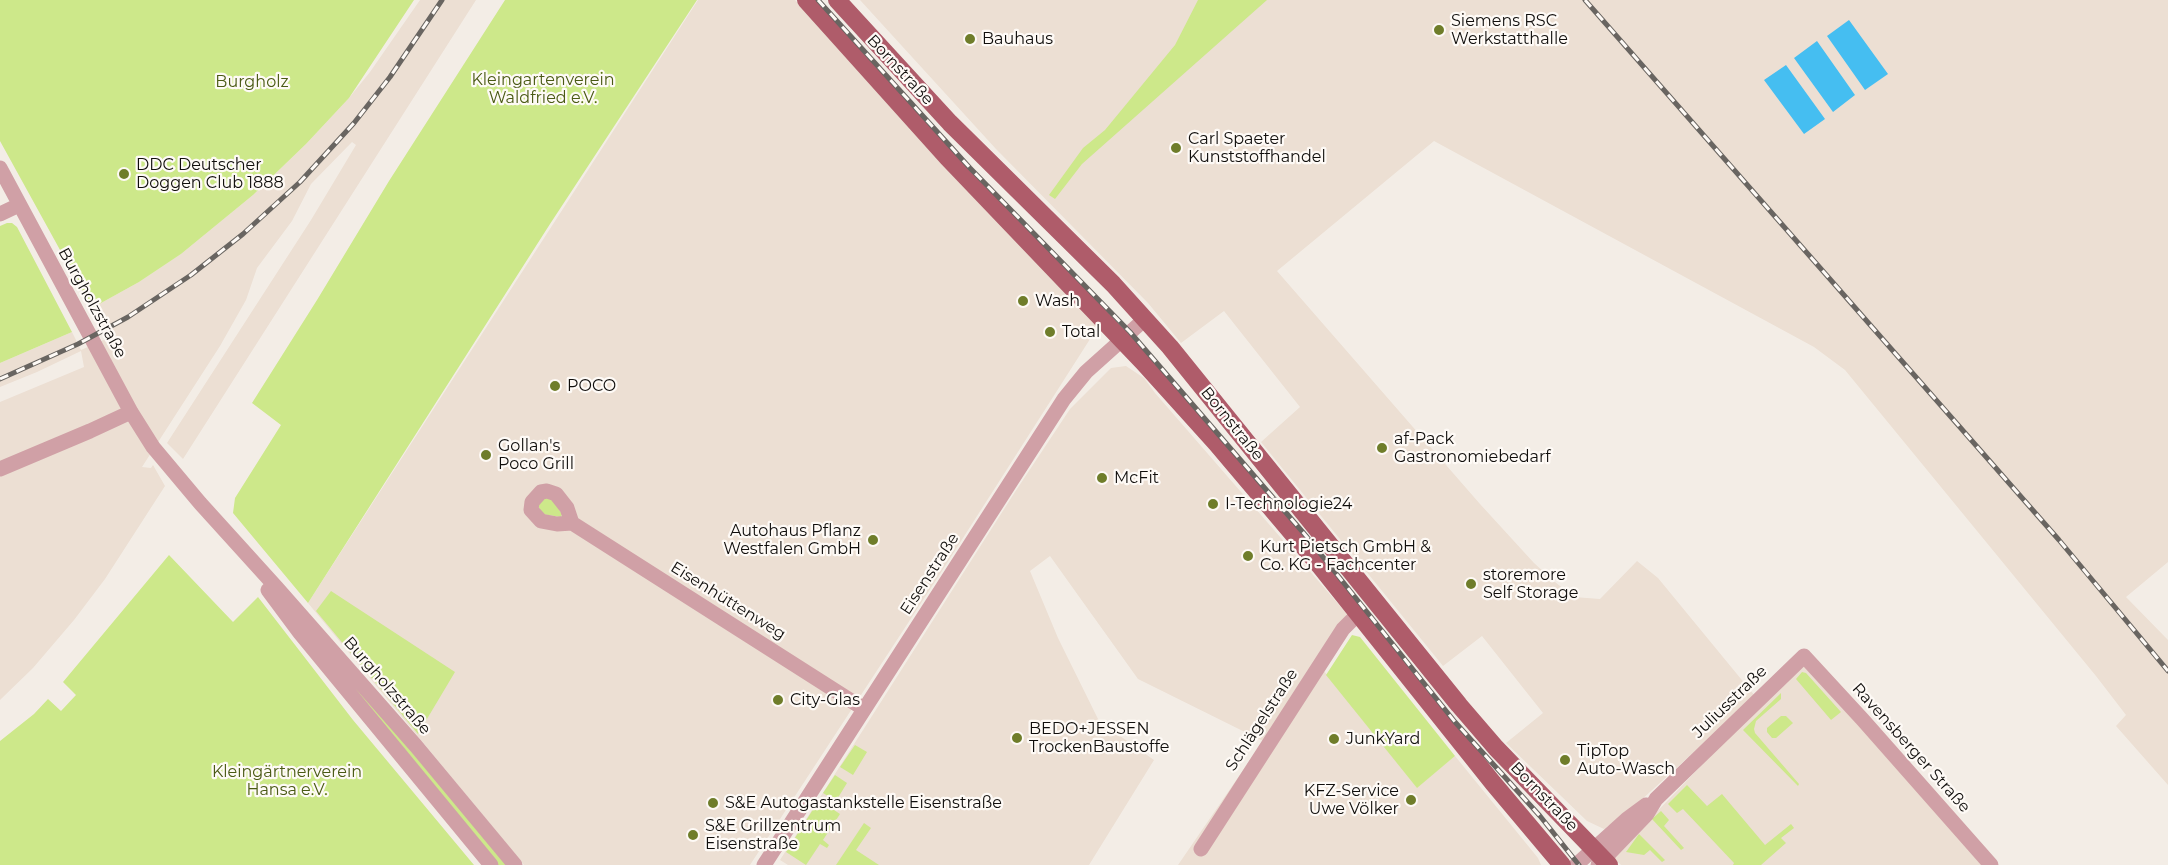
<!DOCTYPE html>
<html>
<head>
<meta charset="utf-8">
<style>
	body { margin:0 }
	canvas { display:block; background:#f3ede6 }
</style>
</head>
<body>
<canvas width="2168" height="865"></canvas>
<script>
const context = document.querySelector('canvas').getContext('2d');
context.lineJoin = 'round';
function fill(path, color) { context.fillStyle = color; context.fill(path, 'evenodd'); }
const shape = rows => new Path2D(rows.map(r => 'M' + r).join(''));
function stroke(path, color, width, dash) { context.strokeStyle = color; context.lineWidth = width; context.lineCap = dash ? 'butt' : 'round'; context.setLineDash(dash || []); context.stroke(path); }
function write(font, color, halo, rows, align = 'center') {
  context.font = font + ' Montserrat,sans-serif'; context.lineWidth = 4.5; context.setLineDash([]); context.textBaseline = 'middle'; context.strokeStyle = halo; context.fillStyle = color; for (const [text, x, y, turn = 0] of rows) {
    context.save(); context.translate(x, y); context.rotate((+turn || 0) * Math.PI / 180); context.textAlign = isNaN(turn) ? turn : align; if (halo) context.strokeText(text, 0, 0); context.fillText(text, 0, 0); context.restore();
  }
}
const built = shape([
	[420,0,476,0,183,459,167,443,311,220,356,145,352,142,311,184,292,221,257,268,246,300,220,346,142,467,151,468,153,465,165,486,105,579,74,620,33,668,0,700,0,402,84,367,81,351,37,372,0,387,0,363,72,332,81,350,108,338,104,335,92,308,139,282,181,254,253,195,306,144,349,98,370,72],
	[698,0,795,0,951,174,1099,325,940,574,750,865,524,865,308,603],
	[860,0,2168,0,2168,562,2126,597,2168,640,2168,785,2116,726,2126,715,2096,676,1845,370,1814,347,1434,141,1277,271,1480,504,1534,563,1555,582,1574,597,1600,599,1637,561,1658,578,1755,696,1627,813,1604,829,1587,821,1506,743,1543,713,1482,636,1443,666,1261,442,1300,407,1224,311,1181,343,1148,303,996,149],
	[1126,366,1144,378,1155,393,1347,614,1316,661,1417,787,1455,756,1538,858,1541,865,1178,865,1263,741,1138,679,1050,556,1030,571,1058,638,1099,721,1154,760,1089,865,788,865,780,860,1015,492,1070,409,1111,368],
	[1804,662,1982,865,1621,865,1613,857,1792,672]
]);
const green = shape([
	[0,0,414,0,349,98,306,144,253,195,181,254,139,282,92,308,0,141],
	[505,0,697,0,550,224,308,603,233,513,235,498,281,425,252,403,317,300,389,181],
	[1198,0,1267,0,1082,164,1055,199,1049,195,1083,148,1105,130,1175,45],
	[7,223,12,223,17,227,72,332,0,363,0,226],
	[544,498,552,499,562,514,561,517,542,514,538,505],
	[169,555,233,622,258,597,353,720,474,865,0,865,0,741,34,714,48,699,61,711,76,695,63,682],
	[331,591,455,672,418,734,316,611],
	[1352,635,1360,637,1455,756,1417,788,1326,675],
	[327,651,507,865,497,865,322,654],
	[1802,672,1806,673,1841,712,1831,720,1796,679],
	[1781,693,1781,699,1756,721,1754,729,1755,733,1799,784,1798,786,1743,730],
	[1781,716,1786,716,1793,723,1776,738,1772,738,1767,732,1767,728],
	[855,745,867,752,853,775,840,767],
	[835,775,847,783,836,801,823,793],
	[1687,785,1707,806,1722,794,1765,845,1791,824,1794,828,1781,838,1786,843,1761,865,1733,865,1734,863,1683,809,1677,813,1668,804],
	[819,800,840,814,823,840,829,845,827,848,820,844,806,865,786,852],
	[1661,811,1669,820,1664,826,1684,848,1681,850,1652,819],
	[864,823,871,828,856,850,879,865,836,865],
	[1639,834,1665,860,1662,862,1650,850,1644,855,1626,852]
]);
const water = shape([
	[1849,20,1888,74,1865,90,1827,36],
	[1817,41,1855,95,1833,112,1794,58],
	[1786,65,1825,119,1804,134,1764,80]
]);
const minor = shape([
	[0,168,131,412,153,447,200,503,277,588,416,746,515,865],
	[0,214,19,205],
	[0,469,90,431,131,412],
	[572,523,567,508,556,494,547,491,541,492,532,502,531,510,541,521,557,524,572,523,864,709],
	[268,590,300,633,491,865],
	[1201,849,1343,629,1358,614],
	[764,865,1064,399,1086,372,1145,319],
	[1576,865,1627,819,1646,805],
	[1598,865,1647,814,1656,799,1804,656,1863,720,1991,865]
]);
const major = shape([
	[806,0,947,157,1143,362,1216,443,1320,566,1493,783,1562,865],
	[837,0,950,123,1113,284,1170,347,1459,705,1496,748,1609,865]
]);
const rail = shape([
	[818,0,970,168,1130,332,1307,537,1455,722,1540,816,1579,865],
	[1585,0,2059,540,2168,671],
	[0,379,78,344,128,317,191,275,243,234,300,182,354,123,390,77,442,0]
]);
const markers = [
	[1439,30,6,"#6f7d2a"],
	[970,39,6,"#6f7d2a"],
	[1176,148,6,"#6f7d2a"],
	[124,174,6,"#6f7d2a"],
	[1023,301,6,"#6f7d2a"],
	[1050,332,6,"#6f7d2a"],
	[555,386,6,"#6f7d2a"],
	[1382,448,6,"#6f7d2a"],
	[486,455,6,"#6f7d2a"],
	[1102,478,6,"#6f7d2a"],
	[1213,504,6,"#6f7d2a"],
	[873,540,6,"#6f7d2a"],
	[1248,556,6,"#6f7d2a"],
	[1471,584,6,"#6f7d2a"],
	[778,700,6,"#6f7d2a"],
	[1017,738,6,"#6f7d2a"],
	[1334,739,6,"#6f7d2a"],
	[1565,760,6,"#6f7d2a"],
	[1411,800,6,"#6f7d2a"],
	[713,803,6,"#6f7d2a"],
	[693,835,6,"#6f7d2a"]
];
const poiNames = [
	["Siemens RSC",1451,21],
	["Werkstatthalle",1451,39],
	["Bauhaus",982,39],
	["Carl Spaeter",1188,139],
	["Kunststoffhandel",1188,157],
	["DDC Deutscher",136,165],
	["Doggen Club 1888",136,183],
	["Wash",1035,301],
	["Total",1062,332],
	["POCO",567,386],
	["af-Pack",1394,439],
	["Gastronomiebedarf",1394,457],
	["Gollan's",498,446],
	["Poco Grill",498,464],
	["McFit",1114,478],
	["I-Technologie24",1225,504],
	["Autohaus Pflanz",861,531,"right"],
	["Westfalen GmbH",861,549,"right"],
	["Kurt Pietsch GmbH &",1260,547],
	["Co. KG - Fachcenter",1260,565],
	["storemore",1483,575],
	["Self Storage",1483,593],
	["City-Glas",790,700],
	["BEDO+JESSEN",1029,729],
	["TrockenBaustoffe",1029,747],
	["JunkYard",1346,739],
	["TipTop",1577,751],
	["Auto-Wasch",1577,769],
	["KFZ-Service",1399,791,"right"],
	["Uwe Völker",1399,809,"right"],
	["S&E Autogastankstelle Eisenstraße",725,803],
	["S&E Grillzentrum",705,826],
	["Eisenstraße",705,844]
];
const streetNames = [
	["Bornstraße",900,70,47],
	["Burgholzstraße",92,303,61],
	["Bornstraße",1232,424,51],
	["Eisenstraße",930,574,-57],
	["Eisenhüttenweg",728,601,32],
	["Burgholzstraße",387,686,49],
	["Juliusstraße",1730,702,-44],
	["Schlägelstraße",1262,720,-57],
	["Ravensberger Straße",1911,748,48],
	["Bornstraße",1544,797,46]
];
const parkNames = [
	["Kleingartenverein",543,80],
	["Waldfried e.V.",543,98],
	["Burgholz",252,82],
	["Kleingärtnerverein",287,772],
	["Hansa e.V.",287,790]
];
fill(built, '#ecdfd3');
fill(green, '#cde88a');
fill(water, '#45bef1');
stroke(minor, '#d0a0a6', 15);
stroke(major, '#af5c6a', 18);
stroke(rail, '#696561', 5);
stroke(rail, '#fefaf6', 3, [9]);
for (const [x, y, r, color] of markers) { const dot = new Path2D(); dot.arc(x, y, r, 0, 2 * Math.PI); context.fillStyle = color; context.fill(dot); stroke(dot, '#fefaf6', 2); }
write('16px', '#100e0c', '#fefaf6', poiNames, 'left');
write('16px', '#100e0c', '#fefaf6', streetNames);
write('16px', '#4a5a14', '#fefaf6', parkNames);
</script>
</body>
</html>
